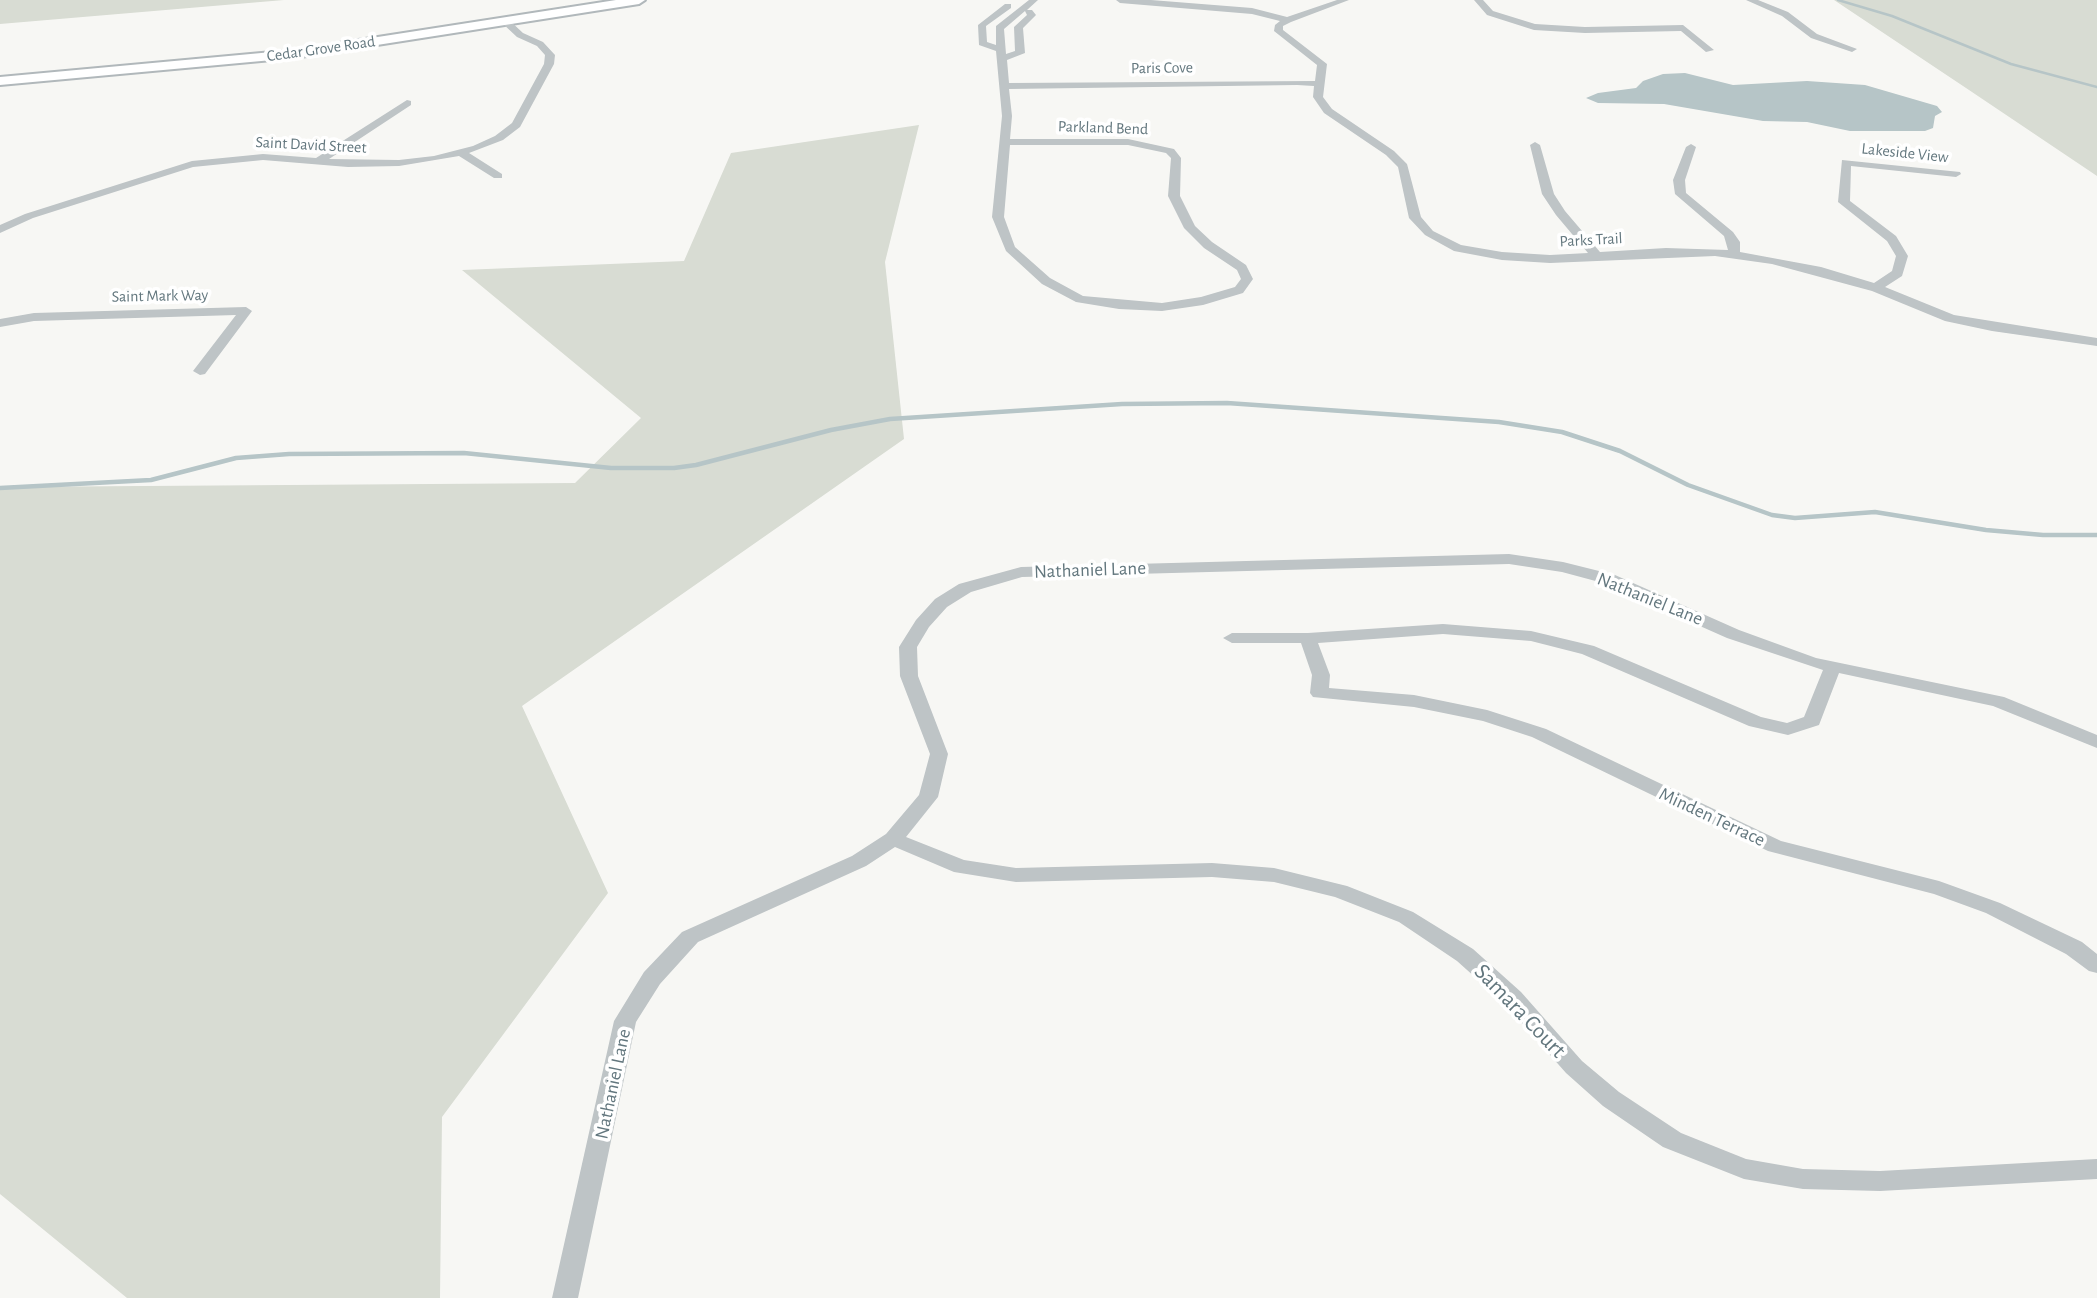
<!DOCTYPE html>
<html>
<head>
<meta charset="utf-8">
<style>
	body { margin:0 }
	canvas { display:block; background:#f7f7f4 }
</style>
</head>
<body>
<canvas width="2097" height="1298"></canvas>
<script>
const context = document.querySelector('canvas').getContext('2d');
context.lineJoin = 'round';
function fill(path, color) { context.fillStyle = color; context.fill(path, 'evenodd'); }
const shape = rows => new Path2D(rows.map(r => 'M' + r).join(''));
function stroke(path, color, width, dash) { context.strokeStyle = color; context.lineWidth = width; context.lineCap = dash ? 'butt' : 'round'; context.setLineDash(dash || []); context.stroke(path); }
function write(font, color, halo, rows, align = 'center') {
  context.font = font + ' "Alegreya Sans",sans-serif'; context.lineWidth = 7; context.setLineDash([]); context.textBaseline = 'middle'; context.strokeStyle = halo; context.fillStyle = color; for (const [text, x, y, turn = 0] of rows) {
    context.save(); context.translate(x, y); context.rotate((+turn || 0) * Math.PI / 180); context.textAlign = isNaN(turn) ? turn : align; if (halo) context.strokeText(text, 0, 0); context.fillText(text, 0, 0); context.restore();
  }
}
const green = shape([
	[0,0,284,0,0,24],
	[1834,0,2097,0,2097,176,1969,90],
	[919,125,885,262,904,439,522,706,608,893,442,1117,440,1298,127,1298,0,1194,0,487,575,483,641,418,462,270,684,261,731,153]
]);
const water = shape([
	[1685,73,1733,85,1807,81,1865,85,1937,106,1942,112,1935,116,1933,128,1925,131,1850,131,1807,122,1763,121,1664,104,1598,103,1586,98,1598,93,1636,88,1643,81,1663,74]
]);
const streamFar1 = shape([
	[1838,0,1892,16,2011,64,2097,87]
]);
const stream = shape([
	[0,488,151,480,236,458,289,454,464,453,611,468,674,468,696,465,831,430,890,419,1122,404,1227,403,1499,422,1562,432,1620,451,1688,485,1772,515,1795,518,1875,512,1986,530,2043,535,2097,535]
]);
const minor = shape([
	[1029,0,1038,0,1027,10,1032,10,1036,15,1023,28,1025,53,1007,60,1009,83,1315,81,1317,65,1274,31,1275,25,1280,21,1252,14,1120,3,1116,0,1151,0,1252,8,1287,17,1337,0,1349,0,1291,22,1283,26,1283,30,1327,64,1323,97,1332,109,1394,151,1407,164,1421,217,1433,231,1461,245,1502,252,1550,255,1588,253,1556,215,1542,194,1530,145,1535,142,1540,145,1554,194,1565,211,1600,252,1666,248,1728,250,1724,236,1675,194,1673,180,1686,147,1691,144,1696,147,1685,180,1686,193,1733,232,1740,242,1740,252,1821,267,1874,283,1892,271,1896,256,1887,241,1838,202,1842,160,1960,172,1961,174,1956,177,1851,166,1850,201,1896,236,1908,256,1902,276,1885,287,1954,315,2097,338,2097,346,1992,331,1945,321,1872,291,1772,264,1715,256,1550,263,1502,260,1454,251,1425,235,1409,218,1398,167,1386,155,1324,113,1313,97,1314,86,1297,85,1009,89,1012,116,1010,139,1128,139,1174,149,1181,158,1180,196,1195,226,1212,242,1246,265,1253,279,1243,293,1203,305,1162,311,1119,309,1076,302,1042,284,1006,251,992,217,1002,116,996,51,979,45,978,25,1005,4,1011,4,1011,8,986,26,987,42,996,45,996,26,1029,0],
	[1025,11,1027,15,1014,27,1015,51,1006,54,1004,29,1025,11],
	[1010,145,1128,145,1166,153,1171,158,1168,196,1184,228,1204,248,1237,270,1241,279,1235,287,1201,297,1162,303,1083,296,1050,278,1015,247,1004,217,1010,145],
	[1474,0,1483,0,1493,11,1535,24,1585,27,1683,25,1714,50,1706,52,1681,31,1585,33,1534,30,1487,15,1474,0],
	[1746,0,1758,0,1788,12,1817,34,1857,49,1852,52,1811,38,1782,16,1746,0],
	[502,19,508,19,523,33,543,42,555,55,554,64,520,127,503,140,469,153,502,174,502,178,494,178,459,156,399,166,348,167,263,160,193,167,33,218,0,233,0,225,25,214,192,161,263,154,316,158,407,100,411,101,411,105,329,159,399,160,434,156,473,146,495,136,512,123,544,64,545,55,537,46,517,37,502,23,502,19],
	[246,307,252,311,205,374,200,375,193,371,236,315,34,321,0,327,0,319,34,313,246,307],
	[1509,554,1563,562,1615,575,1739,630,1816,658,2004,697,2097,735,2097,748,1993,706,1839,673,1819,725,1788,735,1749,726,1582,654,1531,641,1443,634,1318,643,1330,675,1329,688,1414,695,1487,710,1546,729,1781,841,1939,881,2000,903,2082,942,2097,954,2097,973,2089,971,2066,954,1986,913,1934,894,1768,851,1532,737,1483,721,1414,707,1313,697,1310,693,1312,675,1301,643,1232,643,1223,638,1232,633,1308,633,1443,624,1531,631,1594,646,1761,717,1787,723,1804,717,1823,670,1727,638,1603,583,1562,572,1509,564,1022,577,971,592,947,607,929,627,917,647,918,676,948,754,938,797,906,837,964,860,1016,868,1212,863,1274,868,1347,886,1413,912,1473,949,1521,992,1582,1061,1619,1092,1681,1133,1746,1159,1803,1169,1880,1171,2097,1159,2097,1179,1880,1191,1803,1189,1744,1179,1663,1147,1603,1106,1566,1073,1505,1004,1457,961,1399,922,1335,897,1274,882,1212,877,1016,882,954,872,895,847,866,866,698,942,660,984,636,1022,578,1298,552,1298,614,1021,644,972,682,932,852,856,886,834,919,795,930,754,900,676,899,647,916,620,935,599,959,584,1021,567,1509,554]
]);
const secondary = shape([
	[616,0,645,0,639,4,294,58,0,85,0,77,294,50,616,0]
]);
const farStreetnames = [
	["Cedar Grove Road",321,49,-8],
	["Paris Cove",1162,68,-1],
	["Parkland Bend",1103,128,2],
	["Saint David Street",311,145,3],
	["Lakeside View",1905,153,6],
	["Parks Trail",1591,240,-3],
	["Saint Mark Way",160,296,-1]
];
const streetNames = [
	["Nathaniel Lane",1090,570,-2],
	["Nathaniel Lane",1650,599,22],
	["Minden Terrace",1712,817,25],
	["Nathaniel Lane",613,1084,-78]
];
const nearStreetnames = [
	["Samara Court",1520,1011,46]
];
fill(green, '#d8dcd3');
fill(water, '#b6c5c7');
stroke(streamFar1, '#b6c5c7', 2.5);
stroke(stream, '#b6c5c7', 4.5);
stroke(secondary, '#b1b8bb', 4);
fill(minor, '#bec4c6');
fill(secondary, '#fff');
write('16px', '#63777e', '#fff', farStreetnames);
write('19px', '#63777e', '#fff', streetNames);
write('23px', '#63777e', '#fff', nearStreetnames);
</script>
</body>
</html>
